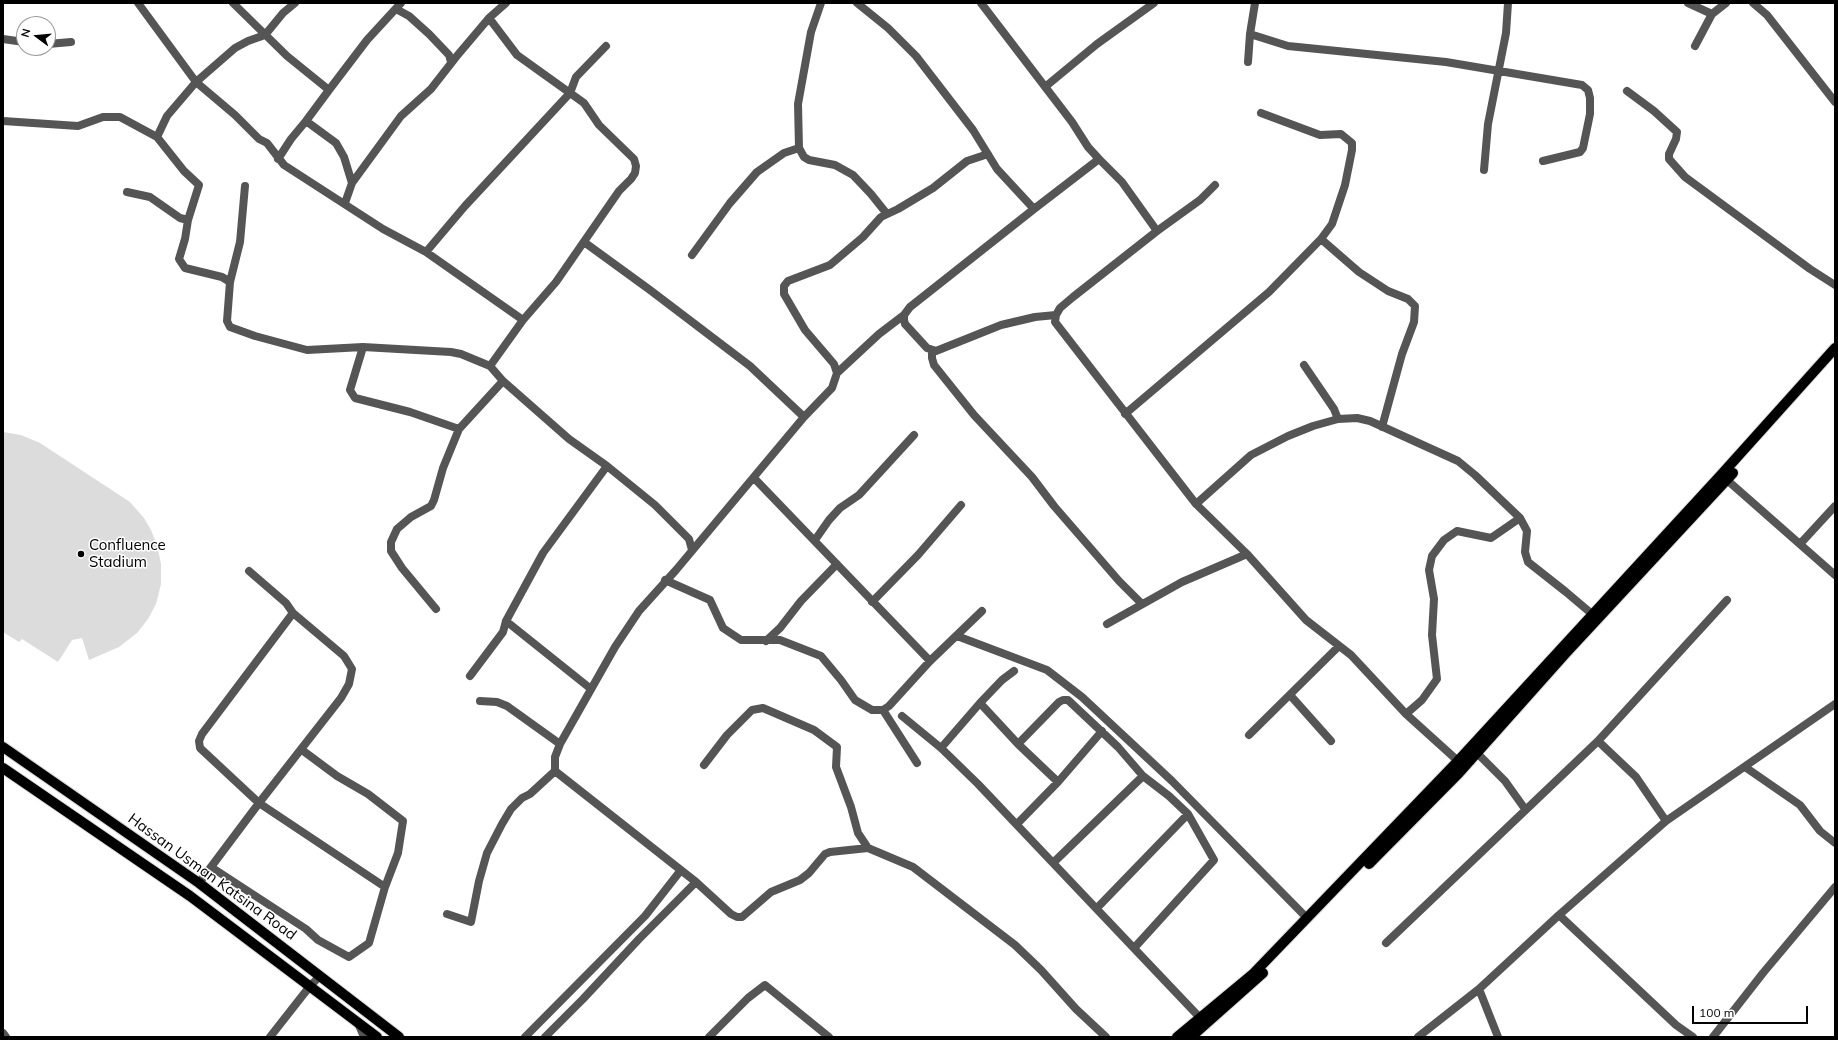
<!DOCTYPE html>
<html>
<head>
<meta charset="utf-8">
<style>
	body { margin:0 }
	#map { position:relative; width:1838px; height:1040px; overflow:hidden; background:#fff; font-family:Mulish,sans-serif }
	canvas { display:block }
	.frame { position:absolute; inset:0; border:4px solid #000; pointer-events:none }
	.north { position:absolute; left:16px; top:16px; width:40px; height:40px; box-sizing:border-box; background:#fff; border:1px solid #999; border-radius:50%; rotate:286deg; font-size:11px; font-weight:700; line-height:16px; text-align:center; color:#000 }
	.north::after { content:''; display:block; margin:auto; width:14px; height:18px; background:#000; clip-path:polygon(50% 0,100% 100%,50% 72%,0 100%) }
	.scale { position:absolute; left:1692px; top:1006px; width:116px; height:18px; box-sizing:border-box; border:2px solid #000; border-top:0; padding-left:5px; font-size:12px; line-height:14px; white-space:nowrap; color:#000; -webkit-text-stroke:3px #fff; paint-order:stroke }
</style>
</head>
<body>
<div id="map">
<canvas width="1838" height="1040"></canvas>
<div class="frame"></div>
<div class="north">N</div>
<div class="scale">100 m</div>
</div>
<script>
const context = document.querySelector('canvas').getContext('2d');
context.lineJoin = 'round';
function fill(path, color) { context.fillStyle = color; context.fill(path, 'evenodd'); }
const shape = rows => new Path2D(rows.map(r => 'M' + r).join(''));
function stroke(path, color, width, dash) { context.strokeStyle = color; context.lineWidth = width; context.lineCap = dash ? 'butt' : 'round'; context.setLineDash(dash || []); context.stroke(path); }
function write(font, color, halo, rows, align = 'center') {
  context.font = font + ' Mulish,sans-serif'; context.lineWidth = 3; context.setLineDash([]); context.textBaseline = 'middle'; context.strokeStyle = halo; context.fillStyle = color; for (const [text, x, y, turn = 0] of rows) {
    context.save(); context.translate(x, y); context.rotate((+turn || 0) * Math.PI / 180); context.textAlign = isNaN(turn) ? turn : align; if (halo) context.strokeText(text, 0, 0); context.fillText(text, 0, 0); context.restore();
  }
}
const green = shape([
	[3,432,21,435,40,443,130,502,144,518,151,530,157,545,161,564,161,584,156,604,148,619,137,633,119,647,89,660,82,638,72,640,58,662,22,639,19,642,3,632]
]);
const minor = shape([
	[138,3,196,82,235,115,259,139,267,143,284,165,383,229,426,252,523,320],
	[233,3,287,56,329,90,367,40,401,3],
	[821,3,811,32,798,104,799,148,804,157,809,160,835,165,853,175,871,194,887,214],
	[857,3,888,28,916,56,973,130,997,169,1034,209,1099,159,1122,182,1157,231,1073,297,1060,308,1056,315,1055,322,1196,504,1247,554,1306,620,1351,655,1406,714,1458,761],
	[981,3,1072,122,1088,147,1099,159],
	[1688,3,1712,14,1726,3],
	[1753,3,1767,15,1835,102],
	[396,9,409,16,429,34,449,55,451,62],
	[489,18,517,55,584,103,599,125,634,159,636,166,635,173,631,179,619,191,556,282,523,320,490,366],
	[1250,34,1288,46,1446,62,1582,85,1588,90,1590,98,1590,114,1583,148,1580,152,1543,161],
	[3,39,24,42],
	[48,44,71,42],
	[1695,46,1712,14],
	[1248,62,1250,34,1255,3],
	[1045,87,1097,44,1154,3],
	[1627,91,1654,111,1677,132,1676,139,1669,154,1669,159,1685,177,1810,269,1835,285],
	[3,121,78,126,103,117,120,117,157,137,184,171,199,185,188,220],
	[306,121,336,143,344,157,352,183],
	[157,137,167,116,196,82,235,48,248,41,265,35,283,13,295,3],
	[278,159,291,139,306,121,329,90],
	[1484,170,1488,124,1506,33,1508,3],
	[127,192,150,197,180,218,188,220,185,239,179,259,185,268,222,277,230,282,227,321,230,327,255,336,307,350,363,347,451,352,461,354,490,366,503,381,569,439,607,466,655,505,689,539,692,550],
	[345,203,352,183,401,116,431,89,456,57,489,18,506,3],
	[1034,209,910,307,904,315,904,320,905,324,927,348,936,351,1001,325,1035,317,1056,315],
	[1157,231,1200,200,1215,185],
	[1321,239,1359,272,1388,291,1408,299,1415,306,1414,322,1402,354,1382,427],
	[584,242,650,290,750,366,804,417],
	[426,252,465,206,570,93,576,77,606,46],
	[692,255,730,203,757,172,784,153,799,148],
	[230,282,240,242,245,186],
	[904,315,879,334,837,373,832,388,804,417,676,570,639,611,615,647,560,744,555,757,555,771,696,882,731,914,737,917,742,917,771,892,800,880,809,873,825,854,830,852,868,848,913,867,1015,945,1041,970,1076,1009,1106,1037],
	[363,347,350,390,355,398,410,412,459,429],
	[932,350,932,358,934,365,974,415,1032,477,1054,506,1119,581,1142,604],
	[1304,365,1334,409,1338,419],
	[837,373,834,364,805,330,784,294,784,286,788,281,830,265,863,237,881,217,898,209,933,188,967,161,988,154],
	[1125,414,1269,292,1321,239,1332,224,1345,185,1352,150,1352,143,1341,134,1320,135,1261,113],
	[754,478,930,661],
	[1727,480,1835,575],
	[1196,504,1251,455,1288,436,1313,426,1338,419,1357,418,1370,421,1458,461,1475,475,1520,518,1527,531,1525,552,1528,562,1566,592,1592,614],
	[815,540,829,520,840,508,859,495,914,435],
	[1800,544,1835,506],
	[665,580,710,600,723,628,741,640,780,640,821,656,841,680,855,700,872,710,883,710,889,706,930,661,982,611],
	[872,602,918,555,961,505],
	[436,609,402,568,391,551,391,542,397,529,411,517,431,506,434,500,443,468,459,429,503,381],
	[293,613,202,734,199,741,200,748,259,803,385,887],
	[506,621,591,689],
	[1107,624,1182,582,1247,554],
	[957,636,1047,670,1082,697,1172,781,1307,918],
	[766,641,780,628,801,601,837,564],
	[470,676,503,632,506,621,543,553,607,466],
	[1290,695,1331,741],
	[480,701,497,702,507,706,560,744],
	[980,703,1018,744,1058,782],
	[883,710,917,763],
	[1406,714,1422,700,1437,679,1432,635,1434,599,1429,570,1432,556,1444,540,1457,531,1491,538,1520,518],
	[902,716,941,748,978,784,1204,1022],
	[1249,735,1339,646],
	[1598,741,1636,777,1666,821],
	[1018,744,1059,702,1063,700,1068,700,1118,747,1143,776],
	[941,748,980,703,1002,680,1014,671],
	[1477,753,1505,781,1525,809],
	[704,765,727,735,752,710,763,708,814,730,837,747,836,767,851,807,858,833,868,848],
	[1745,767,1800,805,1820,831,1835,843],
	[1017,824,1058,782,1102,731],
	[1054,862,1143,776,1169,796,1188,814,1214,860,1135,947],
	[211,867,306,929,318,940,349,957,369,943,385,887,398,853,403,821,368,794,337,776,302,750],
	[199,883,259,803,341,698,349,684,352,669,344,656,293,613,286,603,249,571],
	[1097,908,1188,814],
	[447,914,471,922,479,881,487,853,502,824,511,809,522,798,530,794,555,771],
	[1559,915,1676,1025,1693,1037],
	[1386,943,1598,741,1727,600],
	[1479,989,1498,1037],
	[358,1023,364,1037],
	[3,1033,6,1037],
	[270,1037,310,986,320,976],
	[525,1037,645,916,681,870],
	[545,1037,583,999,639,939,696,882],
	[709,1037,748,998,765,985,829,1037],
	[1418,1037,1479,989,1559,915,1666,821,1835,704],
	[1713,1037,1763,973,1835,887]
]);
const major = shape([
	[3,747,199,883,399,1037],
	[3,768,190,896,377,1037],
	[1369,864,1459,773,1566,653,1733,473],
	[1177,1037,1254,973,1458,761,1721,475,1835,348],
	[1191,1037,1263,973]
]);
const markers = [
	[81,554,4,"#000"]
];
const poiNames = [
	["Confluence",89,545],
	["Stadium",89,562]
];
const streetNames = [
	["Hassan Usman Katsina Road",212,877,36]
];
fill(green, '#dcdcdc');
stroke(major, '#dbdbdb', 12);
stroke(minor, '#555', 8);
stroke(major, '#000', 10);
for (const [x, y, r, color] of markers) { const dot = new Path2D(); dot.arc(x, y, r, 0, 2 * Math.PI); context.fillStyle = color; context.fill(dot); stroke(dot, '#fff', 1.5); }
write('15px', '#000', '#fff', poiNames, 'left');
write('15px', '#000', '#fff', streetNames);
</script>
</body>
</html>
